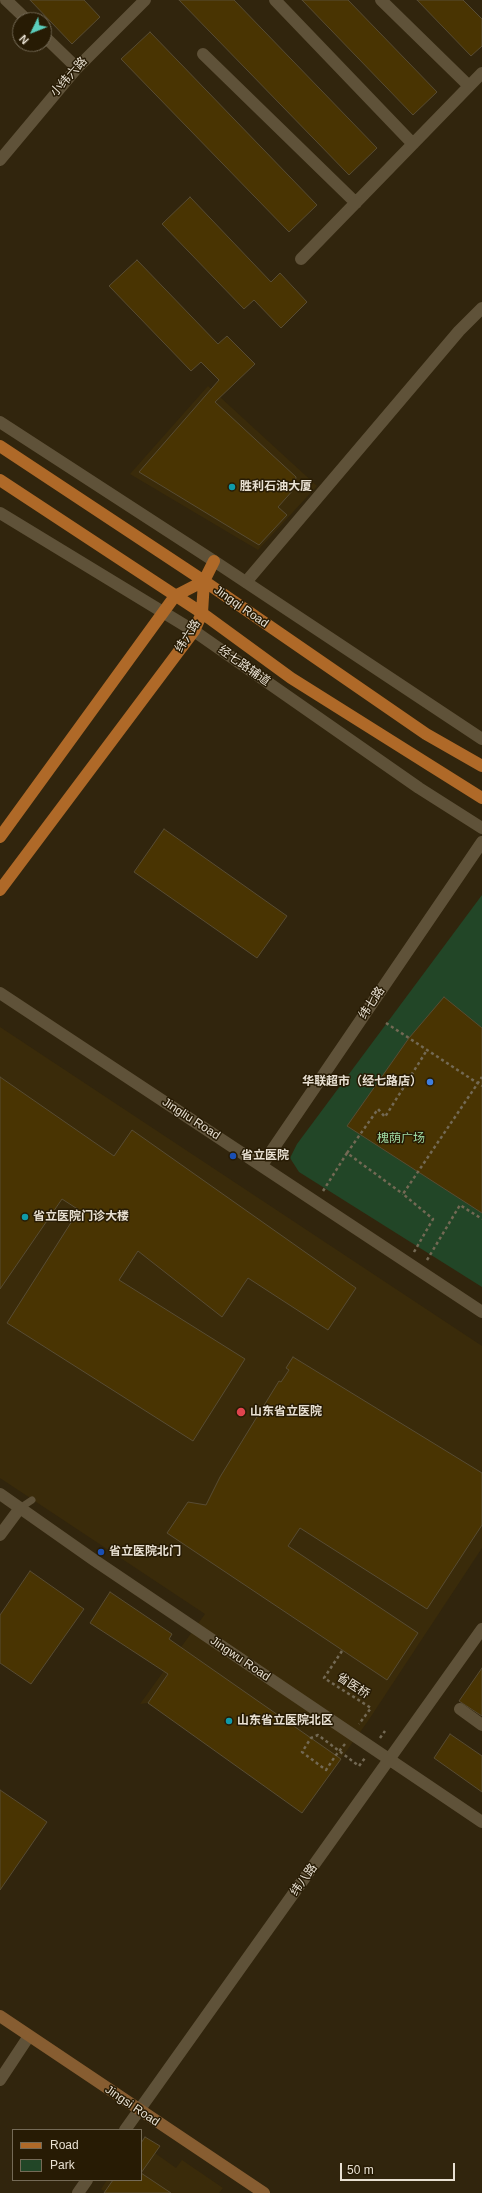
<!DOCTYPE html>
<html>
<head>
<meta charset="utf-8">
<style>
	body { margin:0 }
	#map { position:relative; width:482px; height:2193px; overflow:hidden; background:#31250d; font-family:Arial,sans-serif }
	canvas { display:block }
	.legend { position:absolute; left:12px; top:2129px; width:130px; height:52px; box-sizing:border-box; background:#271b04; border:1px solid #746a56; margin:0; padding:5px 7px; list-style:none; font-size:12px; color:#e8e0d2 }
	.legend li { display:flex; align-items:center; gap:8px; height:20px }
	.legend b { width:20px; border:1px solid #746a56 }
	.north { position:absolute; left:12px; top:12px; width:40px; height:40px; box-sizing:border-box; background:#271b04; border:1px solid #746a56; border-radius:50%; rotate:227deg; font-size:11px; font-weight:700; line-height:16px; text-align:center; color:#e8e0d2 }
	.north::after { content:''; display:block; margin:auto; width:14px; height:18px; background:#5bcebc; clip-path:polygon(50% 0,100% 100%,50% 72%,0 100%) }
	.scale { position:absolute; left:340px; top:2163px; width:115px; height:18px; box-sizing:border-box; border:2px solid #e8e0d2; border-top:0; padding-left:5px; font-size:12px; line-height:14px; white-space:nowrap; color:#e8e0d2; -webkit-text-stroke:3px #271b04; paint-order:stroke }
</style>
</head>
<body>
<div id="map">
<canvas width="482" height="2193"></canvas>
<ul class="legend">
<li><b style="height:5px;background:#af6928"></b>Road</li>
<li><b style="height:11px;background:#224627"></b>Park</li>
</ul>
<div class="north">N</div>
<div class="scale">50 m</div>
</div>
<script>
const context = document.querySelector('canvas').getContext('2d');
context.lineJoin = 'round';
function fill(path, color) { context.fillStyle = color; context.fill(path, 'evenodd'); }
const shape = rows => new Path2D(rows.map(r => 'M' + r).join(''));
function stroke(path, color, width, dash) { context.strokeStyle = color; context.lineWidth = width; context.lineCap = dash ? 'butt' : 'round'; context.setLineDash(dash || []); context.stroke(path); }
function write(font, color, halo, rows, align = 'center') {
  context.font = font + ' Arial,"Noto Sans SC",sans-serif'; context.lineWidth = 3; context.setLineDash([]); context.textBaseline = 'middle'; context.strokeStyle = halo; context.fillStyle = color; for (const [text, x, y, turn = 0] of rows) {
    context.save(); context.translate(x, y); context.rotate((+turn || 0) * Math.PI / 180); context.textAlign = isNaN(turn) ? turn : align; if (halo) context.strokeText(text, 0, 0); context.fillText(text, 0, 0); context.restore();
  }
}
const built = shape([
	[208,386,317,486,258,550,130,474],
	[0,1027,482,1346,482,1548,368,1721,302,1813,148,1703,140,1704,205,1614,0,1478],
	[155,2153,176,2168,182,2160,223,2188,219,2193,107,2193,101,2189,107,2180,141,2180,141,2169]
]);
const green = shape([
	[482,895,482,1287,299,1172,290,1158,297,1144]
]);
const building = shape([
	[30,0,84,0,100,17,72,44,30,0],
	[179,0,234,0,377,148,349,175,179,0],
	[302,0,348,0,437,92,413,115,302,0],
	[417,0,463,0,482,19,482,46,471,56,417,0],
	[150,32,317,205,289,232,121,59,150,32],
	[190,197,271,282,280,273,307,302,281,328,254,300,244,309,162,224,190,197],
	[137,260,218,344,227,336,255,364,215,402,296,477,294,489,278,507,287,515,259,545,139,472,219,380,201,362,191,371,109,286,137,260],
	[164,829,287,916,257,958,134,872,164,829],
	[444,997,482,1028,482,1213,347,1126,409,1038,444,997],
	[0,1077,114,1156,132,1130,356,1288,328,1330,248,1278,222,1317,138,1251,119,1280,245,1359,193,1441,7,1323,79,1210,62,1199,0,1289,0,1077],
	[293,1357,482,1473,482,1525,427,1609,300,1528,288,1546,418,1633,387,1680,167,1533,188,1502,206,1505,220,1477,279,1381,281,1382,289,1370,286,1368,293,1357],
	[30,1571,84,1609,31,1684,0,1663,0,1615,30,1571],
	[110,1592,172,1634,169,1639,341,1759,302,1813,148,1703,168,1674,90,1623,110,1592],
	[482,1668,482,1716,459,1701,482,1668],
	[450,1734,482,1756,482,1792,434,1758,450,1734],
	[0,1790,47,1822,0,1890,0,1790],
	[145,2137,160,2146,141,2173,171,2193,104,2193,113,2180,141,2180,141,2143,145,2137]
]);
const path = shape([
	[386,1023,482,1086],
	[347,1153,378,1109,385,1117,427,1050],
	[323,1191,347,1153,403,1194],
	[414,1252,433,1219,403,1194,482,1077],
	[427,1260,460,1205,482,1219],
	[342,1651,324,1678,371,1708,359,1724],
	[380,1738,385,1731],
	[345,1744,336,1755,326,1770,302,1752,311,1738,318,1735,359,1766,365,1758]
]);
const service = shape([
	[20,1508,32,1500]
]);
const minor = shape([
	[6,0,27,20],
	[275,0,413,144],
	[381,0,469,86],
	[44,36,77,68],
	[203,54,356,203],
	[301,259,482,73],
	[246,582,459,331,482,308],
	[460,1709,482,1725],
	[0,2080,29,2036]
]);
const tertiary = shape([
	[0,160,77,68,145,0],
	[0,422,214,561,482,739],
	[0,513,194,631,419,788,482,828],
	[0,993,482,1312],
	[262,1165,482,842],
	[0,1494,94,1560,482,1822],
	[0,1535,20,1508],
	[125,2130,482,1629],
	[78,2193,87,2180]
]);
const secondary = shape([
	[0,2016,264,2193]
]);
const primary = shape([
	[0,446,204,581,426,734,482,766],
	[0,480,202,613,291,678,482,798],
	[0,837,175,596,204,581],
	[0,890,194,631,202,613,204,581,214,561]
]);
const markers = [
	[232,487,4,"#0f9aa8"],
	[430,1082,4,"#3f7fe0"],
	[233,1156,4,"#1a4fb4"],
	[25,1217,4,"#0f9aa8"],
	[241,1412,5,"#e0444e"],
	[101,1552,4,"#1a4fb4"],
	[229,1721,4,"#0f9aa8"]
];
const streetNames = [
	["小纬六路",69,77,-48],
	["Jingqi Road",241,607,35],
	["纬六路",188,636,-58],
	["经七路辅道",244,666,35],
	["纬七路",372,1003,-56],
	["Jingliu Road",191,1119,33],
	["Jingwu Road",240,1659,34],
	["省医桥",353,1686,33],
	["纬八路",304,1880,-54],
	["Jingsi Road",132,2106,34]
];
const poiNames = [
	["胜利石油大厦",240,487],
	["华联超市（经七路店）",422,1082,"right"],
	["省立医院",241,1156],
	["省立医院门诊大楼",33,1217],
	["山东省立医院",250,1412],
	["省立医院北门",109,1552],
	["山东省立医院北区",237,1721]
];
const parkNames = [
	["槐荫广场",401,1139]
];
fill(built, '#3a2b0a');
fill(green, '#224627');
fill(building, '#493402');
stroke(building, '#584c33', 1);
stroke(path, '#736954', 2.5, [3, 3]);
stroke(service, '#5f5239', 7);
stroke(minor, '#5f5239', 12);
stroke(tertiary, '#5f5239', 12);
stroke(secondary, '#875d31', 12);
stroke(primary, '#af6928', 12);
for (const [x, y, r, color] of markers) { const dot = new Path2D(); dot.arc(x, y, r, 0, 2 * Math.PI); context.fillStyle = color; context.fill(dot); stroke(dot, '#271b04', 1.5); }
write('12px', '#e8e0d2', '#271b04', streetNames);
write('bold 12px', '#e8e0d2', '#271b04', poiNames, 'left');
write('12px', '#9fdba4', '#271b04', parkNames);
</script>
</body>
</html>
